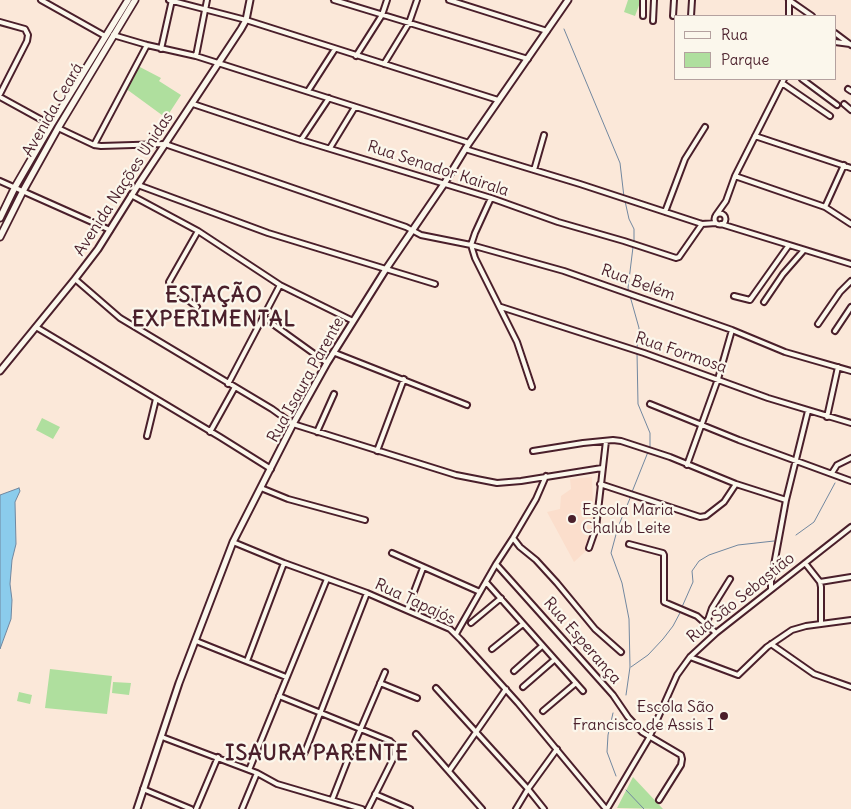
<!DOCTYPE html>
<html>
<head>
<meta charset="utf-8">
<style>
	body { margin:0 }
	#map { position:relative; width:851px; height:809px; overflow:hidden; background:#fbe8d9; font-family:Delius,sans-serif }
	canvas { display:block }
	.legend { position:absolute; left:674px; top:15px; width:162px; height:65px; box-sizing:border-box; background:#fbf7ec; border:1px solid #b4a19f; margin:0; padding:6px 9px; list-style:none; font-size:15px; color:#4a1f2b }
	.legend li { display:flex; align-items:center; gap:10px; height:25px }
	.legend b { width:25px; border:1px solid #b4a19f }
</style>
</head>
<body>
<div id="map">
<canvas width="851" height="809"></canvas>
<ul class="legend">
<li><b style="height:6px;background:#fbf7ec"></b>Rua</li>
<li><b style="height:14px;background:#afdf9e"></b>Parque</li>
</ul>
</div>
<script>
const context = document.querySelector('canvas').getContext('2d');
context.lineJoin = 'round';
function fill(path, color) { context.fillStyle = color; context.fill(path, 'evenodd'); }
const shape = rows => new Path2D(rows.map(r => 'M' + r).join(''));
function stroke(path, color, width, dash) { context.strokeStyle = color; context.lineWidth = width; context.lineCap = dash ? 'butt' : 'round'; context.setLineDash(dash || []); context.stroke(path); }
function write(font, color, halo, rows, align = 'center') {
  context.font = font + ' Delius,sans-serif'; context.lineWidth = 4.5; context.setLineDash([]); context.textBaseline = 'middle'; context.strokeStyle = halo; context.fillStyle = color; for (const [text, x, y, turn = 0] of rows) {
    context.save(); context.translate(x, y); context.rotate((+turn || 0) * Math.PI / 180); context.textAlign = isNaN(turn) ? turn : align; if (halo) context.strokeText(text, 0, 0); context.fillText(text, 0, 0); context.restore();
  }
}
const built = shape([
	[592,477,594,527,585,552,574,562,547,512,560,509,561,496,571,489,570,479]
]);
const green = shape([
	[628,0,641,0,635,16,624,12],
	[138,66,161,78,159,81,181,95,166,118,125,88],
	[42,418,60,427,53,439,36,430],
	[50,669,112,676,107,714,45,708],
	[113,682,131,683,129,695,112,693],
	[19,692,32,695,30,704,17,701],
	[633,777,663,809,617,808]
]);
const water = shape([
	[19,488,20,491,15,502,16,544,12,560,10,584,12,600,11,619,0,649,0,495,19,488]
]);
const stream = shape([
	[564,29,620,163,624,197],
	[625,201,629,219,634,229,634,243],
	[629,292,628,288,633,247],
	[630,296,639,328,637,348],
	[637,352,638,404,650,433,650,448],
	[632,492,648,452],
	[796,535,814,522,835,483],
	[682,607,693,582,692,571,699,561,709,555,738,545,774,541],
	[631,667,648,655,663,639,673,626,681,611],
	[626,695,630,667,629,619,622,583,611,553,618,527,631,496],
	[613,713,608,735,607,752,616,776],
	[626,790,644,809]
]);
const street = shape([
	[41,0,105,36],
	[169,0,246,20,498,100],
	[334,0,528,59],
	[449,0,547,31],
	[789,0,812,16],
	[643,16,643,0],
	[673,16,674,0],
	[691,16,692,0],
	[789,16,789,0],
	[653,21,654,0],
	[0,22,25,29,28,35,27,41,0,94],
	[835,33,851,45],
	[113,35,147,45,196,56,469,143],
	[835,42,850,44],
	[161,49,172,0],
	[196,56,207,0],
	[356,56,382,15,387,0],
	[384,64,409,23,417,0],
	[802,79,837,105],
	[782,83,830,116],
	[848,89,851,91],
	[308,91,335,49],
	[0,97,51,125],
	[193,104,301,140,491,198,558,222,624,241,676,258,679,257,702,224],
	[844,104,851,110],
	[58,128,94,145,101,146,165,144,406,227,421,235,471,245,564,271,732,330,785,352,851,371],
	[755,136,851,168],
	[301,140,329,98],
	[94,145,147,45],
	[330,148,355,107],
	[465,149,580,184,702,224,716,223],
	[534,170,544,135],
	[735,176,825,207,851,224],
	[0,181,110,230],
	[138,185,268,233,435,284],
	[131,195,198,231,280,285,353,321],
	[491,198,475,233,471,245,475,258,517,342,532,387],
	[825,207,844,165],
	[665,212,685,159,705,127],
	'714.5 219a5.5 5.5 0 1 1 11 0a5.5 5.5 0 1 1-11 0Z',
	[716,215,726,201,735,176,784,79],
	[721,224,851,264],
	[75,279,120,318,272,409,293,424,456,475,497,483,521,481,602,468],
	[734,296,750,300,789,245],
	[764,302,783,274,804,250],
	[197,307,170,286,169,282,198,231],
	[501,307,644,353,768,398,851,423],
	[263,317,327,363],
	[818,324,840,292,851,281],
	[36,327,220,437,271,469],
	[835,331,851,307],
	[335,353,467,405],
	[228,384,280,285],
	[650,404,739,440,851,481],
	[827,417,838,367],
	[210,432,235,387],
	[317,432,334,394],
	[147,436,156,399],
	[377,451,404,379],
	[533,451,583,443,613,440,621,441,670,457,736,484,786,500],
	[687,465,718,379,732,330],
	[832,473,837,465,851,458],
	[600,484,700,517,706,516,724,502,736,484],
	[261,488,288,499,365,520],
	[513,538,520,547,536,560,557,583,595,629,621,652],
	[233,542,284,563,367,593,450,629,461,640,518,703,606,809],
	[629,544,663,553,664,555,664,602,697,616,716,633],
	[589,548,596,528,606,441],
	[392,553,480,592],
	[805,563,820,582,821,587,821,623],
	[496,564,613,695,628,717,642,732,681,755,682,759,681,765,659,800],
	[486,582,583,691],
	[820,582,851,577],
	[771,589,771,581,786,500,808,411],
	[407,610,423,568],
	[471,623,501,598],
	[707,623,712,608,730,579],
	[456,634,496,564,513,538,536,499,546,476],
	[196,641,286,677],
	[771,644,814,674,851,687],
	[492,649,523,624],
	[690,657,738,675,767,647,792,630,806,626,851,620],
	[247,661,284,563],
	[514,671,542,646],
	[380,683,417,698],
	[523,687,554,660],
	[436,688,528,789,544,809],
	[279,696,390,741,394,745,395,755,368,809],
	[543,711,576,683],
	[416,734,482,809],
	[162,737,257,773,277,784,362,809],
	[305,752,367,593],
	[249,770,327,579],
	[449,771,506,689],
	[143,789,191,809],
	[375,794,410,809],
	[332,800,352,749,385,672],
	[196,809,218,757],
	[242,809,257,773],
	[516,809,528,789,557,749],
	[607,809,649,738,677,675,690,657,716,633,851,527]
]);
const secondary = shape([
	[0,371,75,279,98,249,138,185,241,29,246,20,250,0],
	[137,809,179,683,233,542,293,424,327,363,386,269,444,184,469,143,568,0]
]);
const primary = shape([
	[0,218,15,187,51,125,128,0],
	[0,237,23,191,58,128,135,0]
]);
const markers = [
	[572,519,5,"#4a1f2b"],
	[724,716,5,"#4a1f2b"]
];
const streetNames = [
	["Avenida Ceará",53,110,-60],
	["Rua Senador Kairala",438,169,18],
	["Avenida Nações Unidas",124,184,-57],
	["Rua Belém",638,283,20],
	["Rua Formosa",681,353,19],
	["Rua Isaura Parente",306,380,-61],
	["Rua São Sebastião",741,598,-39],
	["Rua Tapajós",415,602,25],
	["Rua Esperança",582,641,49]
];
const poiNames = [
	["Escola Maria",582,510],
	["Chalub Leite",582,528],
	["Escola São",714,707,"right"],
	["Francisco de Assis I",714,725,"right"]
];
const districtNames = [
	["ESTAÇÃO",214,296],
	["EXPERIMENTAL",214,320],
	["ISAURA PARENTE",317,754]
];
fill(built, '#fbdecc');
fill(green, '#afdf9e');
fill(water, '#8bccec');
stroke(water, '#71879f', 1);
stroke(stream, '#71879f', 1);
stroke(street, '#4a1f2b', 8);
stroke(secondary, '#4a1f2b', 9);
stroke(primary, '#4a1f2b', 9);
stroke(street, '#fbf7ec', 4);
stroke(secondary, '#fbf7ec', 5);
stroke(primary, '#fbf7ec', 5.5);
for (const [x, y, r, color] of markers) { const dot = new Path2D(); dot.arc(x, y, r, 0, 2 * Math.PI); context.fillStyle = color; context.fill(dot); stroke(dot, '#fbf7ec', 2); }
write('16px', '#4a1f2b', '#fbf7ec', streetNames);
write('16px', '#4a1f2b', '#fbf7ec', poiNames, 'left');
context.letterSpacing = '1px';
write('bold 21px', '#4a1f2b', '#fbf7ec', districtNames);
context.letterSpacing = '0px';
</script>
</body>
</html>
